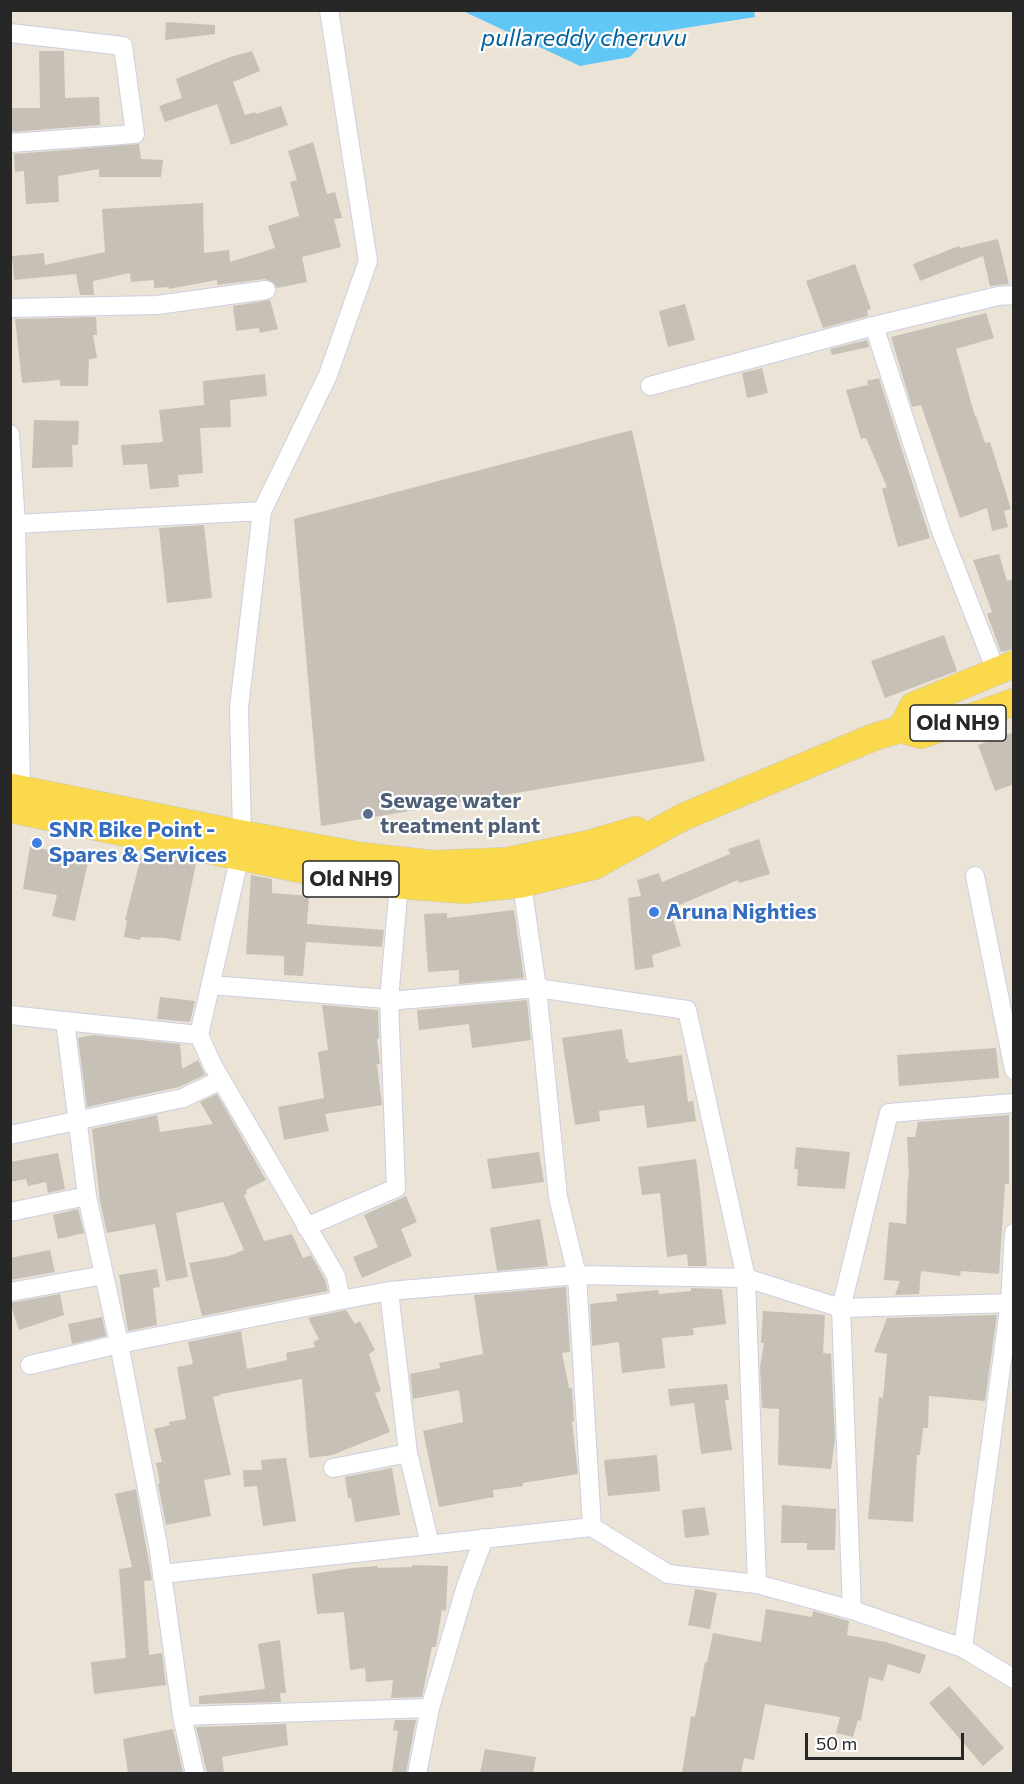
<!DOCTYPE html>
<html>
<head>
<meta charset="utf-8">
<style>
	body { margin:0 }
	#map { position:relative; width:1024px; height:1784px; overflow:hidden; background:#ebe3d6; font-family:Commissioner,sans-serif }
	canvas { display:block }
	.frame { position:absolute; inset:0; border:12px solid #272727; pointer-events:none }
	.scale { position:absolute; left:805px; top:1733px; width:159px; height:27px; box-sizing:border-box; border:3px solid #272727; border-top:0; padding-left:8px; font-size:18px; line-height:21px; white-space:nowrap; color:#272727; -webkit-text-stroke:4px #fff; paint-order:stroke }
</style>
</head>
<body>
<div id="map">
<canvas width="1024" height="1784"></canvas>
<div class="frame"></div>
<div class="scale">50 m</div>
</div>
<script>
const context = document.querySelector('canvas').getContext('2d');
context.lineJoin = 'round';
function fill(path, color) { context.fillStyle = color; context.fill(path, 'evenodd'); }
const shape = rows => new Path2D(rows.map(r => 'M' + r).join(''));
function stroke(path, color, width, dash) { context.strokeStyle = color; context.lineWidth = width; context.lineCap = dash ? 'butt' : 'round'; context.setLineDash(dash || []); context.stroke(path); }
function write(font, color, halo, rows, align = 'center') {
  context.font = font + ' Commissioner,sans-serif'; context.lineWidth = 4.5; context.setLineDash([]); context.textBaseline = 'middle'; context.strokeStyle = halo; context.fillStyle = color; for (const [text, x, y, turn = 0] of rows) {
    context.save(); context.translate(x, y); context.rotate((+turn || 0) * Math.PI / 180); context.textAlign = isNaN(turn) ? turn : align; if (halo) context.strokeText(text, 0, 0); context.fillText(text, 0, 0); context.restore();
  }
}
const water = shape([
	[754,11,755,17,653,33,630,57,580,66,463,11]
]);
const building = shape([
	[166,22,215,25,215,34,165,40],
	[39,51,64,51,65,98,99,97,100,125,10,132,10,108,40,108],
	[252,51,260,71,233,82,245,115,255,112,256,114,281,106,288,125,231,145,217,104,165,122,159,106,182,98,176,79,230,57],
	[313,142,327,194,335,192,342,218,334,219,341,247,302,257,307,282,277,288,274,283,265,279,217,285,217,280,169,289,169,287,154,288,154,280,131,282,130,273,93,281,94,295,80,295,76,274,14,280,12,256,44,253,45,265,105,252,102,209,203,203,204,253,229,250,230,262,275,248,268,226,299,216,290,182,297,180,288,151],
	[139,144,141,159,163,160,161,177,99,177,99,169,58,176,59,202,26,204,24,171,15,172,14,154],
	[998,239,1009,284,990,286,983,256,920,281,913,264,959,246,960,248],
	[855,264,871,309,867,310,868,316,823,328,806,281],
	[270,300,278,329,260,333,259,328,236,331,233,306],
	[685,304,695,340,668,347,659,311],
	[986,313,994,338,956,349,975,416,976,416,985,443,990,442,1011,509,1004,511,1008,527,992,531,987,508,960,518,921,405,912,407,891,337],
	[96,317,97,335,93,335,97,358,89,359,88,386,60,386,60,380,22,383,15,319],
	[867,340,869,347,832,355,830,349],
	[762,368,768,393,747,398,742,373],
	[265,374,267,396,230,400,231,427,200,428,203,473,178,475,179,487,150,489,147,464,123,465,121,445,163,442,159,410,204,405,203,381],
	[879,378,930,538,898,547,882,489,887,487,866,438,861,439,846,390,868,385,867,381],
	[34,420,79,421,78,445,72,445,73,467,32,468],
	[632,430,705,761,321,826,294,519],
	[204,525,212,598,167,603,159,528],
	[999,554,1007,581,1014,579,1014,649,1001,652,987,614,992,612,973,560],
	[944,635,957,671,885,698,871,661],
	[1014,732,1014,784,995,791,978,745],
	[759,839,770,874,739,883,738,880,670,909,681,946,652,955,654,967,635,970,628,898,641,896,637,880,659,873,662,882,730,854,728,849],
	[30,846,67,854,68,848,90,853,75,921,52,916,57,895,23,889],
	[141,857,165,864,167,858,196,864,180,941,165,938,141,937,140,940,124,937,127,920,125,920],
	[251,875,272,879,272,893,309,896,307,924,384,930,382,947,306,942,303,976,284,975,284,956,246,954],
	[514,910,524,978,459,984,459,970,428,972,424,914,447,913,447,918],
	[160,997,195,1001,190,1022,157,1019],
	[527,1000,531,1040,472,1048,469,1024,419,1030,417,1010],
	[322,1005,378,1010,379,1038,377,1039,380,1064,377,1064,382,1105,325,1114,329,1131,284,1140,278,1107,324,1098,318,1052,328,1050],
	[622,1029,626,1059,628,1059,629,1063,682,1055,688,1102,693,1101,696,1121,647,1128,644,1105,599,1111,600,1121,575,1125,562,1038],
	[93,1035,180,1044,182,1069,198,1060,205,1075,179,1087,87,1107,78,1038],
	[996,1048,999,1078,899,1086,897,1055],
	[217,1094,266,1180,246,1190,247,1194,244,1195,264,1241,292,1234,303,1258,311,1255,325,1280,328,1291,202,1316,189,1263,229,1256,244,1250,223,1202,176,1213,188,1277,166,1281,155,1224,107,1233,100,1201,92,1129,157,1115,160,1132,213,1124,200,1102],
	[1009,1115,1009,1184,1005,1184,999,1274,961,1271,960,1276,921,1271,919,1294,895,1295,900,1281,884,1280,889,1222,906,1224,908,1177,909,1177,907,1137,915,1137,918,1122],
	[796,1147,850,1152,845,1189,797,1186,798,1169,794,1169],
	[539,1152,544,1182,492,1189,487,1159],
	[58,1153,65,1189,48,1193,46,1182,28,1186,26,1179,10,1182,10,1162],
	[696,1159,700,1191,707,1266,688,1266,687,1254,667,1257,660,1193,642,1195,638,1167],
	[406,1196,417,1222,401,1229,412,1256,362,1278,353,1257,378,1247,364,1215],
	[78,1209,84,1233,58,1239,53,1215],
	[540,1219,548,1266,497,1271,490,1228],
	[50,1250,55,1272,10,1280,10,1258],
	[157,1269,160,1287,153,1288,157,1325,128,1331,119,1275],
	[566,1287,570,1352,562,1353,569,1388,572,1388,574,1422,572,1422,578,1474,523,1483,523,1486,493,1490,494,1497,439,1507,423,1431,463,1422,459,1390,413,1399,410,1374,440,1368,439,1363,483,1354,474,1295],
	[691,1288,722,1289,726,1324,693,1328,694,1335,662,1338,665,1368,622,1373,619,1342,592,1346,590,1304,617,1301,616,1294,658,1290,659,1294,691,1291],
	[60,1294,64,1315,19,1330,10,1303],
	[346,1310,355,1324,360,1321,375,1350,369,1354,381,1391,375,1393,390,1432,332,1455,309,1458,302,1379,221,1394,221,1395,213,1397,231,1475,204,1480,211,1516,166,1525,158,1484,160,1483,156,1463,162,1462,154,1429,170,1425,169,1422,186,1419,177,1367,193,1364,188,1342,241,1331,247,1369,287,1360,286,1353,315,1347,313,1342,319,1339,308,1318],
	[763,1311,825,1315,823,1353,831,1354,835,1439,831,1469,778,1465,779,1409,762,1408,760,1367,764,1343,761,1343],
	[997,1315,985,1401,929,1396,928,1428,923,1428,920,1455,917,1455,913,1522,868,1519,879,1397,883,1398,887,1354,874,1352,887,1318],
	[102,1317,106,1336,72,1344,68,1324],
	[727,1384,729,1400,725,1400,732,1450,701,1454,694,1403,670,1406,668,1389],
	[657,1455,660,1491,608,1496,604,1460],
	[286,1458,296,1521,263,1526,257,1486,244,1487,243,1470,262,1470,261,1460],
	[392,1468,400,1515,355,1522,351,1498,348,1498,345,1477],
	[136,1489,152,1580,144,1581,149,1655,162,1653,166,1685,94,1694,91,1662,126,1658,119,1569,132,1567,115,1494],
	[782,1505,836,1509,835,1550,807,1550,807,1543,781,1543],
	[705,1507,709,1535,685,1538,682,1510],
	[412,1565,448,1566,446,1611,442,1610,436,1647,432,1647,422,1697,391,1698,393,1680,366,1682,365,1668,350,1670,344,1612,317,1614,312,1574,352,1568,377,1566,378,1568,412,1567],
	[695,1589,717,1593,710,1629,688,1625],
	[766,1609,812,1617,813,1611,849,1621,847,1635,886,1642,926,1655,920,1674,888,1664,883,1681,869,1677,861,1721,858,1720,853,1737,836,1733,840,1717,765,1704,754,1760,744,1758,741,1773,682,1773,691,1716,695,1717,705,1662,707,1662,713,1633,761,1642],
	[280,1640,286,1693,280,1693,281,1702,199,1704,199,1696,265,1689,258,1644],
	[949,1686,1004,1748,983,1766,929,1703],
	[395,1720,416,1720,406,1773,392,1773,398,1731,393,1730],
	[286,1724,288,1745,222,1757,224,1773,207,1773,196,1727],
	[173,1729,183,1772,128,1773,123,1739],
	[485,1749,536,1757,533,1773,480,1773]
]);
const minor = shape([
	[10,33,123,46,135,134,10,143],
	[10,308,157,305,266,290],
	[650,386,874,326],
	[10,434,16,524],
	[996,671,941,531,874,326,998,296,1014,295],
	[21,790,16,524,262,511],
	[242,834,239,708,262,511,328,375,368,261,329,10],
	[975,876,1014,1070],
	[522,884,537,988,558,1197,577,1275,592,1527],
	[211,985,400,1000,537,988,687,1010,746,1278,757,1584,852,1610],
	[10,1015,65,1021,87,1196,10,1212],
	[65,1021,199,1035,212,1064,336,1276,341,1300,119,1344,158,1545,182,1716,195,1774],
	[199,1035,240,855],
	[10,1135,183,1098,221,1080],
	[306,1227,396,1188,389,999,399,885],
	[1014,1233,1010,1302,963,1648,1014,1679],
	[389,1291,408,1453,430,1544],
	[10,1292,104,1275],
	[341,1300,389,1291,577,1275,746,1278,841,1308,889,1113,1014,1103],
	[30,1365,119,1344,87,1196],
	[333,1468,408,1453],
	[162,1574,592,1527,668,1574,757,1584],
	[963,1648,852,1610,841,1308,1014,1303],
	[430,1708,466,1586,484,1538],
	[182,1716,430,1708,417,1774]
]);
const primary = shape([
	[901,729,913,706,1014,664],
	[10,787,242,834,362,856,433,864,507,861,588,844,636,830],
	[10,809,343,878,399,885,464,890,522,884,594,866,683,817,874,737,901,729,921,735,1014,702]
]);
const markers = [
	[368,814,6,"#5c6f8a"],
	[37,843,6,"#3f7fe0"],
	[654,912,6,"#3f7fe0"]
];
const shields = [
	[958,723,96],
	[351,879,96]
];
const shieldNames = [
	["Old NH9",958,723],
	["Old NH9",351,879]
];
const serviceNames = [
	["Sewage water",380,801],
	["treatment plant",380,826]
];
const shopNames = [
	["SNR Bike Point -",49,830],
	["Spares & Services",49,855],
	["Aruna Nighties",666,912]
];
const waterNames = [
	["pullareddy cheruvu",584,38]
];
fill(water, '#60c7f6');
fill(building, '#c6c0b7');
stroke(minor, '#cccfe2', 20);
stroke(primary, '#c7c7c7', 28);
stroke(minor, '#fff', 18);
stroke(primary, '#fada4c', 27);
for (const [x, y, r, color] of markers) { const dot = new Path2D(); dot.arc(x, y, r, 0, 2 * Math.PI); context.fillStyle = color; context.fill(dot); stroke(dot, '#fff', 2); }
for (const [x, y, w] of shields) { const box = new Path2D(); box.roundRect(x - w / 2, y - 18, w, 36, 4.5); context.fillStyle = '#fff'; context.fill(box); stroke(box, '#272727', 1.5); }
write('bold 21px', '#272727', null, shieldNames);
write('bold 22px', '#4e5e75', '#fff', serviceNames, 'left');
write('bold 22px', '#366cbe', '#fff', shopNames, 'left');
write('italic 24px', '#04619d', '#fff', waterNames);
</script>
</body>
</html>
